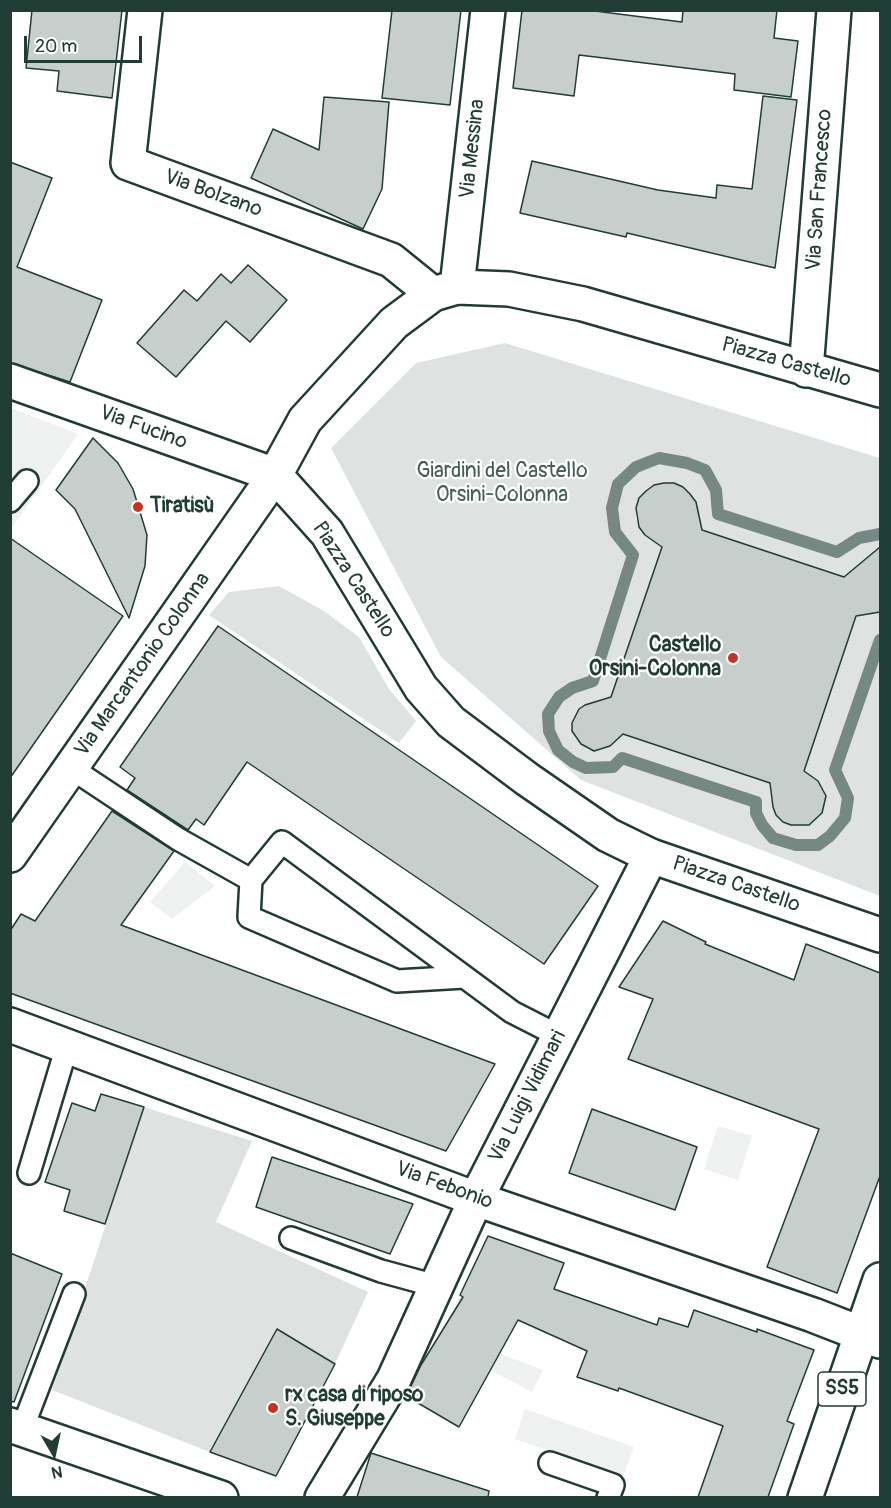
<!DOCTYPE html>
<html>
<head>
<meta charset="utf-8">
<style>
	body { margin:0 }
	#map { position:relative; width:891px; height:1508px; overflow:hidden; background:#fff; font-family:Pangolin,sans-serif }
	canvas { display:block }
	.frame { position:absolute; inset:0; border:12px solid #1f3d34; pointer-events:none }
	.north { position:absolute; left:24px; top:1424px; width:60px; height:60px; -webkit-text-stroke:4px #fff; paint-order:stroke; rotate:171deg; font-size:16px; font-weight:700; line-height:24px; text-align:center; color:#1f3d34 }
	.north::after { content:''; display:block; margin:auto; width:21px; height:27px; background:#1f3d34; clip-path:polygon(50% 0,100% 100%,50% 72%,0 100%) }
	.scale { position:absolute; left:24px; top:36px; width:118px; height:27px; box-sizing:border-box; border:3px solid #1f3d34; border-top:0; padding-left:8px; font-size:18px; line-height:21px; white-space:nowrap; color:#1f3d34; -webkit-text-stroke:4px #fff; paint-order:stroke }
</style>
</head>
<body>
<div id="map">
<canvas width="891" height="1508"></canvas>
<div class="frame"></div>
<div class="north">N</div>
<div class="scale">20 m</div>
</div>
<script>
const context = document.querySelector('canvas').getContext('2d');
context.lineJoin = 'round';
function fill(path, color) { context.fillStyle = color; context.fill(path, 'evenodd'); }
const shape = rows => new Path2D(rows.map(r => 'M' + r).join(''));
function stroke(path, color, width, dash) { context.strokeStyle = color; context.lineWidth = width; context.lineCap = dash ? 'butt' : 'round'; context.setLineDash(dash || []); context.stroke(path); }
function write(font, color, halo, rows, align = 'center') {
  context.font = font + ' Pangolin,sans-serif'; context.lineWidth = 4.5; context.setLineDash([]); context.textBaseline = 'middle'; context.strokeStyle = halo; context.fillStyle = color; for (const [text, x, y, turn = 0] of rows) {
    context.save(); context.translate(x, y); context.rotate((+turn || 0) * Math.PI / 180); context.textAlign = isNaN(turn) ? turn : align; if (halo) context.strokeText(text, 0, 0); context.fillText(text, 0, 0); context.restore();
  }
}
const built = shape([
	[11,408,78,434,11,529],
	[185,862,215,886,172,919,150,902],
	[718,1126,752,1136,738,1180,704,1169],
	[460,1295,516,1319,499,1353,543,1370,532,1392,490,1370,499,1353,444,1328],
	[525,1409,634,1447,623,1476,515,1439]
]);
const green = shape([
	[505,343,880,458,880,561,849,579,694,528,696,502,683,487,674,483,664,483,654,485,646,491,639,498,636,508,636,518,639,527,645,535,662,546,608,705,593,702,585,705,579,709,572,723,576,738,587,749,595,751,610,746,620,733,775,785,772,798,776,815,791,825,809,825,822,813,826,796,818,781,803,772,859,608,865,612,880,612,880,896,581,780,441,657,331,448,416,363],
	[279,586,324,611,359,637,389,689,416,721,399,743,209,615,229,592],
	[144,1107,252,1141,216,1222,368,1292,335,1364,277,1329,210,1452,52,1390]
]);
const stream = shape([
	[880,534,859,538,837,552,718,514,716,490,705,470,687,463,659,458,636,467,618,484,612,508,615,532,633,555,593,681,572,688,559,697,548,714,549,731,558,750,573,762,586,768,613,767,622,758,756,802,756,813,762,825,773,838,796,845,818,845,830,836,845,818,848,798,835,770,880,640]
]);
const building = shape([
	[32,10,122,10,112,98,57,91,59,71,26,68,32,10],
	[392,10,461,10,450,105,382,98,392,10],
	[522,10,587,10,682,22,683,10,777,10,774,38,798,41,791,97,734,90,735,74,579,55,574,96,513,88,522,10],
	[763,96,797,100,775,268,627,233,626,237,520,213,532,161,658,190,716,198,717,185,752,189,763,96],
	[324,97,389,102,382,189,363,229,251,178,273,129,319,150,324,97],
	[10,162,52,178,17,267,102,300,70,382,10,363,10,162],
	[248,265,287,300,250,342,226,321,176,377,137,343,184,290,197,301,221,274,231,283,248,265],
	[93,438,118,463,133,489,147,535,145,566,129,618,75,509,56,490,93,438],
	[664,483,674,483,683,487,690,494,696,502,702,530,844,577,880,547,880,612,856,616,804,771,818,781,826,796,822,813,809,825,791,825,783,822,776,815,773,807,770,783,623,734,610,746,594,751,581,744,572,731,572,723,579,709,585,705,611,697,662,547,645,535,639,527,636,508,639,498,646,491,654,485,664,483],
	[10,538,123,616,10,778,10,538],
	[218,626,598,886,544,964,247,762,204,825,196,819,188,830,127,790,135,778,120,767,218,626],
	[112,811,174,851,121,925,495,1064,446,1151,10,993,10,931,21,914,35,921,112,811],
	[663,921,706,942,705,944,794,980,806,944,880,973,880,1176,837,1293,767,1267,819,1129,628,1059,653,999,619,987,663,921],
	[101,1094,144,1107,105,1224,64,1211,70,1190,45,1182,72,1103,95,1111,101,1094],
	[592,1109,697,1147,675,1210,569,1173,592,1109],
	[272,1157,413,1204,390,1254,256,1207,272,1157],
	[488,1236,564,1263,554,1289,657,1325,659,1318,688,1327,694,1310,757,1332,757,1329,814,1350,787,1421,794,1424,768,1497,698,1497,723,1426,619,1388,618,1391,577,1377,587,1351,518,1320,459,1427,406,1396,421,1365,463,1297,460,1295,488,1236],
	[10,1253,62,1274,14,1402,10,1401,10,1253],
	[277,1329,335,1364,276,1476,210,1452,277,1329],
	[371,1453,489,1491,488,1497,357,1497,371,1453]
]);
const lane = shape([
	[10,501,27,481],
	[71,768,178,839,251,880,282,842,512,1012,559,1036],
	[251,880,249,917,397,981,464,977],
	[29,1173,67,1046],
	[291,1238,381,1271,436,1286],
	[22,1429,74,1294],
	[550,1463,613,1485,608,1498]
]);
const street = shape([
	[145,10,128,163,391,260,433,294],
	[457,287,488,10],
	[10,1025,476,1199,813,1315,880,1341],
	[10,1425,221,1498],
	[322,1498,394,1379,476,1199,651,856]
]);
const secondary = shape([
	[10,381,275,475,10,855]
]);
const primary = shape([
	[806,370,834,10],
	[880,390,583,304,509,289,457,287,433,294,394,323,305,420,275,475,327,533,421,688,451,722,527,779,608,835,651,856,880,935],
	[805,1498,880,1280]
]);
const markers = [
	[138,507,6,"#c8321e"],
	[733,658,6,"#c8321e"],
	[273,1408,6,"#c8321e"]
];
const shields = [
	[842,1389,48]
];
const shieldNames = [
	["SS5",842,1389]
];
const streetNames = [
	["Via Messina",473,149,-84],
	["Via San Francesco",820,190,-86],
	["Via Bolzano",213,194,20],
	["Piazza Castello",786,363,16],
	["Via Fucino",143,428,20],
	["Piazza Castello",353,580,57],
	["Via Marcantonio Colonna",143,665,-55],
	["Piazza Castello",736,885,19],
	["Via Luigi Vidimari",528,1097,-63],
	["Via Febonio",444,1186,20]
];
const parkNames = [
	["Giardini del Castello",502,472],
	["Orsini-Colonna",502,496]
];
const poiNames = [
	["Tiratisù",150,507],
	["Castello",721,646,"right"],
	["Orsini-Colonna",721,670,"right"],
	["rx casa di riposo",285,1396],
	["S. Giuseppe",285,1420]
];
fill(built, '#eef1f0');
fill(green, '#dee3e2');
stroke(stream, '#758883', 12);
fill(building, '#c7cfcc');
stroke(building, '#1f3d34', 1.5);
stroke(lane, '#1f3d34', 26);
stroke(street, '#1f3d34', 38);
stroke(secondary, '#1f3d34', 38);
stroke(primary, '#1f3d34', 38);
stroke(lane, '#fff', 21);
stroke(street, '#fff', 33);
stroke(secondary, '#fff', 33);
stroke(primary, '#fff', 33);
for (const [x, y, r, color] of markers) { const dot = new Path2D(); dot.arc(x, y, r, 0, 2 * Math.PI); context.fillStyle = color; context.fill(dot); stroke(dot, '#fff', 2); }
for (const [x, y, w] of shields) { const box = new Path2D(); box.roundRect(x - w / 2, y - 17, w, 34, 4.5); context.fillStyle = '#fff'; context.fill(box); stroke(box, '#1f3d34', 1.5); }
write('bold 20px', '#1f3d34', null, shieldNames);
write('21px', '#1f3d34', '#fff', streetNames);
write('21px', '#455e57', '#fff', parkNames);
write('bold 21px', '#1f3d34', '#fff', poiNames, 'left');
</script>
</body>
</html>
